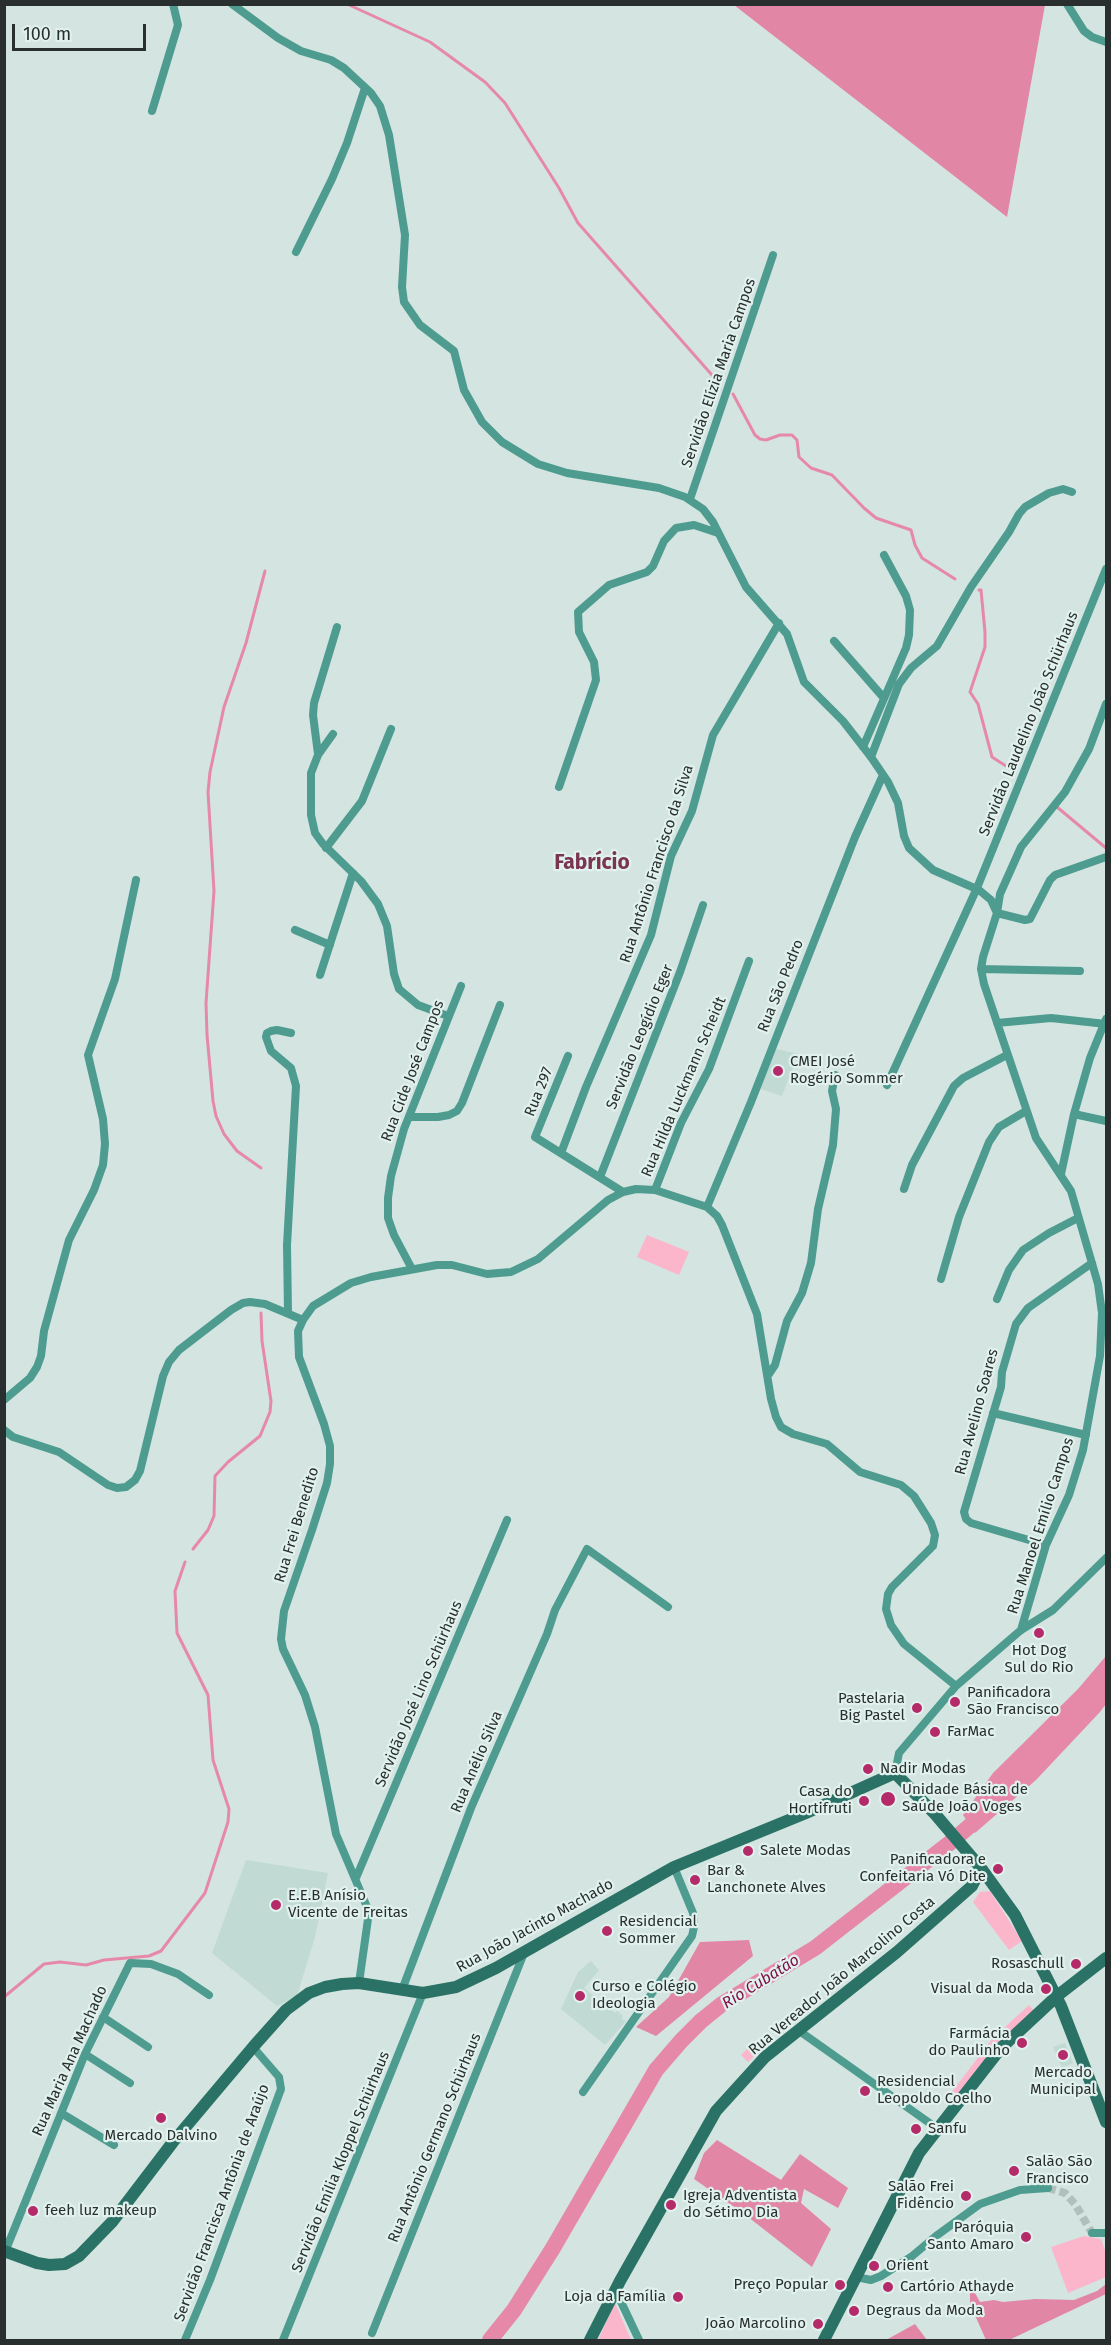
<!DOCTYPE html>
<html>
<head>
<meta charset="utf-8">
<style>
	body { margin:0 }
	#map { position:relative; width:1111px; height:2345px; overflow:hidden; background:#d4e4e0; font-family:"Fira Sans",sans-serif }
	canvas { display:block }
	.frame { position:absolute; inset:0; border:6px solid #292f2e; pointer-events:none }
	.scale { position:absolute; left:12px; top:24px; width:134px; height:27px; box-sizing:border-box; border:3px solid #292f2e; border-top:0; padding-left:8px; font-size:18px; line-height:21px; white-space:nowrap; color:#292f2e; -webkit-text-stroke:4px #e1f1ed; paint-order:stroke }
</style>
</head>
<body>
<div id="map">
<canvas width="1111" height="2345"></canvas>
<div class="frame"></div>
<div class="scale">100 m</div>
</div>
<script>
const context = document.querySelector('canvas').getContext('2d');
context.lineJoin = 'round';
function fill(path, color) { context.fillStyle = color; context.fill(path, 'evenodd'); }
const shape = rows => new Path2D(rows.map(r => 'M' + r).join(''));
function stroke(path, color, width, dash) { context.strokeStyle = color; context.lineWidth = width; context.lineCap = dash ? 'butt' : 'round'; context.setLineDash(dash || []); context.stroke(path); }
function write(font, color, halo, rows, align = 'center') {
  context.font = font + ' "Fira Sans",sans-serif'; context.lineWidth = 4.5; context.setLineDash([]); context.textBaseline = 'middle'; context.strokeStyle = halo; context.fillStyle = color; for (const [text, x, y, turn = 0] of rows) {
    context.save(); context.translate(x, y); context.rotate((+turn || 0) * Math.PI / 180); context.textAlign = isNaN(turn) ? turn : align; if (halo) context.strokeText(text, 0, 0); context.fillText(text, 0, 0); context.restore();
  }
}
const built = shape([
	[773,1048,798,1054,782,1096,758,1088],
	[246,1860,328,1873,315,1937,297,1996,277,2006,212,1953],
	[591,1961,599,1970,584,1988,615,2013,617,2010,623,2016,621,2019,626,2021,605,2045,561,2009,578,1972],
	[1065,2043,1073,2063,1062,2068,1053,2047]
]);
const green = shape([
	[647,1235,689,1252,679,1275,637,1257],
	[990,1891,1022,1941,1009,1950,973,1902,980,1892],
	[1029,2005,1035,2012,958,2099,951,2093,992,2039],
	[751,2045,759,2052,748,2062,741,2055],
	[1084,2236,1101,2239,1106,2253,1106,2277,1068,2293,1051,2247],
	[615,2303,631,2340,598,2340]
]);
const forest = shape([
	[734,5,1045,5,1007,217],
	[749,1940,753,1956,656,2036,636,2027,669,1997,700,1942],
	[717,2140,781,2180,800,2154,848,2188,838,2208,804,2189,801,2203,831,2229,812,2267,743,2213,694,2179,704,2153],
	[970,2284,980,2302,994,2300,1003,2302,1035,2299,1074,2300,1097,2291,1106,2284,1106,2294,1009,2340,986,2340,970,2304],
	[915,2324,927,2340,884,2340,886,2340]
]);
const water = shape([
	[1106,1656,1106,1704,1100,1712,1036,1780,975,1833,963,1815,993,1773,1078,1689]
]);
const stream = shape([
	[347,4,430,42,485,82,505,103,559,188,578,223,719,383],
	[733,394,755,435,760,439,766,440,780,435,792,435,797,440,799,457,811,468,832,475,864,508,876,518,911,530,915,545,922,558,955,579],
	[979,590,981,590,985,632,985,647,970,692,978,704,992,757,1006,766],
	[1057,807,1106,848],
	[261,1168,237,1151,224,1134,216,1116,213,1101,207,1035,206,1003,214,891,208,792,210,772,224,707,246,643,265,571],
	[193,1549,208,1530,214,1516,215,1476,228,1462,260,1436,270,1412,271,1401,262,1341,261,1313],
	[4,1997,44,1964,60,1962,86,1965,104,1960,149,1956,161,1951,205,1893,228,1822,229,1809,213,1760,208,1695,177,1633,175,1591,185,1562]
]);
const river = shape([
	[490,2340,514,2310,553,2248,656,2070,681,2041,701,2021,722,2004,815,1948,951,1842,986,1812]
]);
const streetTunnel = shape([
	[1048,2188,1065,2193,1075,2204,1092,2233]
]);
const street = shape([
	[232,4,278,38,301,51,331,60,344,68,371,93,380,106,389,135,405,235,402,287,404,302,420,325,454,351,464,390,482,422,502,442,538,464,567,473,659,488,685,497,703,509,713,522,746,587,787,634,804,682,843,721,871,757,888,782,898,803,904,836,909,848,933,870,979,890,991,900,997,913,983,957,981,969,984,984,1036,1138,1071,1191,1098,1284,1102,1313,1100,1356,1083,1450,1069,1495,1046,1545,1021,1630],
	[1067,4,1084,31,1092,37,1106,42],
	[152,111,178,25,173,4],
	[296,252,332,179,347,143,365,88],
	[690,499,773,255],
	[834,641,883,697],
	[1106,704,1089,749,1065,792,1021,847,1000,894,997,913,1025,920,1030,919,1050,880,1055,875,1106,857],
	[333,734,318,755,311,773,311,815,315,833,323,844,361,881,378,904,387,926,394,974,399,989,418,1005,448,1016],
	[863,747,906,648,909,635,910,610,906,596,884,555],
	[318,754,313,715,314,703,337,627],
	[871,757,899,684,911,668,937,646,971,587,1009,532,1019,514,1025,507,1049,493,1063,489,1072,492],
	[559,787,596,680,594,662,579,632,578,612,609,585,647,572,653,566,664,541,676,528,694,525,718,533],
	[326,848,362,801,391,729],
	[295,930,330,945],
	[981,969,1080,971],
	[320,975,353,873],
	[997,1023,1051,1018,1106,1024],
	[568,1056,535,1137,623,1192],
	[887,1085,977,888,1106,569],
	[1074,1114,1106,1121],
	[409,1117,438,1117,449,1115,457,1111,462,1103,500,1005],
	[561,1153,586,1087,651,935,671,856,692,811,713,735,779,623],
	[1061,1174,1074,1114,1090,1058,1106,1019],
	[600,1177,680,972,703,905],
	[904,1189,912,1165,954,1086,963,1078,1007,1055],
	[655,1190,681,1123,709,1069,749,961],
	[707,1207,751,1102,855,837,883,775],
	[412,1269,394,1235,388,1218,388,1198,391,1176,404,1129,461,986],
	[941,1279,959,1217,989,1142,999,1127,1026,1111],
	[997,1299,1009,1270,1023,1250,1049,1233,1078,1218],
	[288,1313,287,1245,296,1086,291,1068,271,1051,266,1037,267,1033,271,1031,277,1030,291,1033],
	[769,1374,775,1365,787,1321,802,1293,811,1263,818,1209,833,1145,836,1109,832,1091,835,1075],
	[4,1400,30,1378,37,1367,41,1356,44,1331,69,1240,94,1190,103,1165,105,1144,103,1119,88,1055,115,979,136,880],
	[993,1413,1086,1435],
	[4,1430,13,1437,59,1452,108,1485,117,1488,126,1487,135,1480,140,1471,163,1376,169,1362,179,1350,231,1310,243,1303,250,1302,265,1304,303,1320],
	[1046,1545,971,1523,966,1519,964,1512,1001,1387,1002,1372,1016,1324,1028,1308,1092,1263],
	[895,1773,899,1753,956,1686,1021,1630,1053,1610,1106,1558],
	[356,1878,507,1520],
	[359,1983,368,1919,367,1907,336,1834,315,1727,305,1695,283,1649,281,1639,284,1611,312,1530,327,1483,330,1464,330,1446,324,1424,299,1357,298,1331,303,1320,313,1306,351,1283,371,1277,437,1265,452,1265,487,1274,511,1272,538,1259,608,1200,623,1192,636,1189,655,1190,707,1207,717,1216,722,1225,757,1314,771,1399,776,1417,781,1427,793,1434,827,1444,860,1472,901,1485,914,1496,931,1523,935,1535,933,1546,892,1587,888,1594,886,1609,891,1625,904,1644,956,1686],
	[402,1990,471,1808,547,1634,555,1610,587,1549,668,1607],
	[103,2017,148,2047],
	[798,2030,938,2129],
	[85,2054,130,2083],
	[583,2092,692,1936,694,1927,693,1913,674,1867],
	[61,2113,114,2145],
	[1092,2233,1106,2233],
	[5,2252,85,2054,130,1963,151,1964,178,1974,209,1995],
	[856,2277,871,2280,881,2276,911,2257,936,2236,980,2204,1020,2190,1048,2188],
	[615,2289,639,2340],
	[372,2333,524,1953],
	[185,2340,210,2280,281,2089,279,2077,253,2047],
	[283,2340,423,1993]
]);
const secondary = shape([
	[4,2251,37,2263,49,2265,65,2264,79,2256,112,2222,173,2142,253,2047,286,2010,309,1993,325,1987,342,1984,359,1983,423,1993,456,1987,496,1968,674,1867,806,1813,895,1773,935,1814,981,1868,1015,1915,1061,2006,1106,2122],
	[590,2340,620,2281,716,2111,765,2057,897,1952,972,1886,981,1868],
	[824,2340,919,2153,1001,2048,1057,1996,1106,1958]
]);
const markers = [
	[778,1071,6,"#b52b69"],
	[1039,1633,6,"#b52b69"],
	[955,1702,6,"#b52b69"],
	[917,1708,6,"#b52b69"],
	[935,1732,6,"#b52b69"],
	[868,1769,6,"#b52b69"],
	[888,1799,8,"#b52b69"],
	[864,1801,6,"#b52b69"],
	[748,1851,6,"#b52b69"],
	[998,1869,6,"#b52b69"],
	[695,1880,6,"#b52b69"],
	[276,1905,6,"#b52b69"],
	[607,1931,6,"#b52b69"],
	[1076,1964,6,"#b52b69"],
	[1046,1989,6,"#b52b69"],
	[580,1996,6,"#b52b69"],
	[1022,2043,6,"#b52b69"],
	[1063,2055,6,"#b52b69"],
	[865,2091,6,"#b52b69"],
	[161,2118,6,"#b52b69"],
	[916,2129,6,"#b52b69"],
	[1014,2171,6,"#b52b69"],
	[966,2196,6,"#b52b69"],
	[671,2205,6,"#b52b69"],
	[33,2211,6,"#b52b69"],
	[1026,2237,6,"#b52b69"],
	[874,2266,6,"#b52b69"],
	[840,2285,6,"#b52b69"],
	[888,2287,6,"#b52b69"],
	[678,2297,6,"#b52b69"],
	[854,2311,6,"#b52b69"],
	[818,2324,6,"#b52b69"]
];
const streetNames = [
	["Servidão Elízia Maria Campos",719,373,-71],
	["Servidão Laudelino João Schürhaus",1029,724,-68],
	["Rua Antônio Francisco da Silva",657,864,-72],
	["Rua São Pedro",781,986,-68],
	["Servidão Leogídio Eger",640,1037,-68],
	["Rua Cide José Campos",413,1071,-69],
	["Rua Hilda Luckmann Scheidt",684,1087,-67],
	["Rua 297",539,1092,-68],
	["Rua Avelino Soares",977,1412,-75],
	["Rua Frei Benedito",297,1525,-73],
	["Rua Manoel Emílio Campos",1041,1526,-72],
	["Servidão José Lino Schürhaus",419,1694,-67],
	["Rua Anélio Silva",477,1762,-67],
	["Rua João Jacinto Machado",535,1926,-29],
	["Rua Vereador João Marcolino Costa",842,1976,-40],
	["Rua Maria Ana Machado",70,2061,-66],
	["Rua Antônio Germano Schürhaus",435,2138,-68],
	["Servidão Emília Kloppel Schürhaus",341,2162,-68],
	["Servidão Francisca Antônia de Araújo",222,2203,-70]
];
const poiNames = [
	["CMEI José",790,1062],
	["Rogério Sommer",790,1079],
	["Hot Dog",1039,1651,"center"],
	["Sul do Rio",1039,1668,"center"],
	["Panificadora",967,1693],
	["São Francisco",967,1710],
	["Pastelaria",905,1699,"right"],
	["Big Pastel",905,1716,"right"],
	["FarMac",947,1732],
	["Nadir Modas",880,1769],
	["Unidade Básica de",902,1790],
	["Saúde João Voges",902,1807],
	["Casa do",852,1792,"right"],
	["Hortifruti",852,1809,"right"],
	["Salete Modas",760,1851],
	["Panificadora e",986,1860,"right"],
	["Confeitaria Vó Dite",986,1877,"right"],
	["Bar &",707,1871],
	["Lanchonete Alves",707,1888],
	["E.E.B Anísio",288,1896],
	["Vicente de Freitas",288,1913],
	["Residencial",619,1922],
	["Sommer",619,1939],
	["Rosaschull",1064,1964,"right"],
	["Curso e Colégio",592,1987],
	["Ideologia",592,2004],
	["Visual da Moda",1034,1989,"right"],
	["Farmácia",1010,2034,"right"],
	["do Paulinho",1010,2051,"right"],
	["Mercado",1063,2073,"center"],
	["Municipal",1063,2090,"center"],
	["Residencial",877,2082],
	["Leopoldo Coelho",877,2099],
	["Sanfu",928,2129],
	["Mercado Dalvino",161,2136,"center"],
	["Salão São",1026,2162],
	["Francisco",1026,2179],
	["Salão Frei",954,2187,"right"],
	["Fidêncio",954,2204,"right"],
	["Igreja Adventista",683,2196],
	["do Sétimo Dia",683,2213],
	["feeh luz makeup",45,2211],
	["Paróquia",1014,2228,"right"],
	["Santo Amaro",1014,2245,"right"],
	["Orient",886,2266],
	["Preço Popular",828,2285,"right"],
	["Cartório Athayde",900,2287],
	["Loja da Família",666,2297,"right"],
	["Degraus da Moda",866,2311],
	["João Marcolino",806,2324,"right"]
];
const waterNames = [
	["Rio Cubatão",761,1982,-32]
];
const districtNames = [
	["Fabrício",592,863]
];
fill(built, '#c1dad4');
fill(green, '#fbb6cc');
fill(forest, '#e286a6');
fill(water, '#e689a9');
stroke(stream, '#e689a9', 3);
stroke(river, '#e689a9', 16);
stroke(streetTunnel, '#b2c0bc', 8, [8, 4]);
stroke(street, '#4e9c8f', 8);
stroke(secondary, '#2b7266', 12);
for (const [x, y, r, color] of markers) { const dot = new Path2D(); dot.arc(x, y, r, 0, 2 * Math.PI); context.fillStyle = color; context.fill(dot); stroke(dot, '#e1f1ed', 2); }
write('15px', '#292f2e', '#e1f1ed', streetNames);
write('15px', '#292f2e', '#e1f1ed', poiNames, 'left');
write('italic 16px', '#7d0e45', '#e1f1ed', waterNames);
write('bold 21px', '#7a3650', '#e1f1ed', districtNames);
</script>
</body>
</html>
